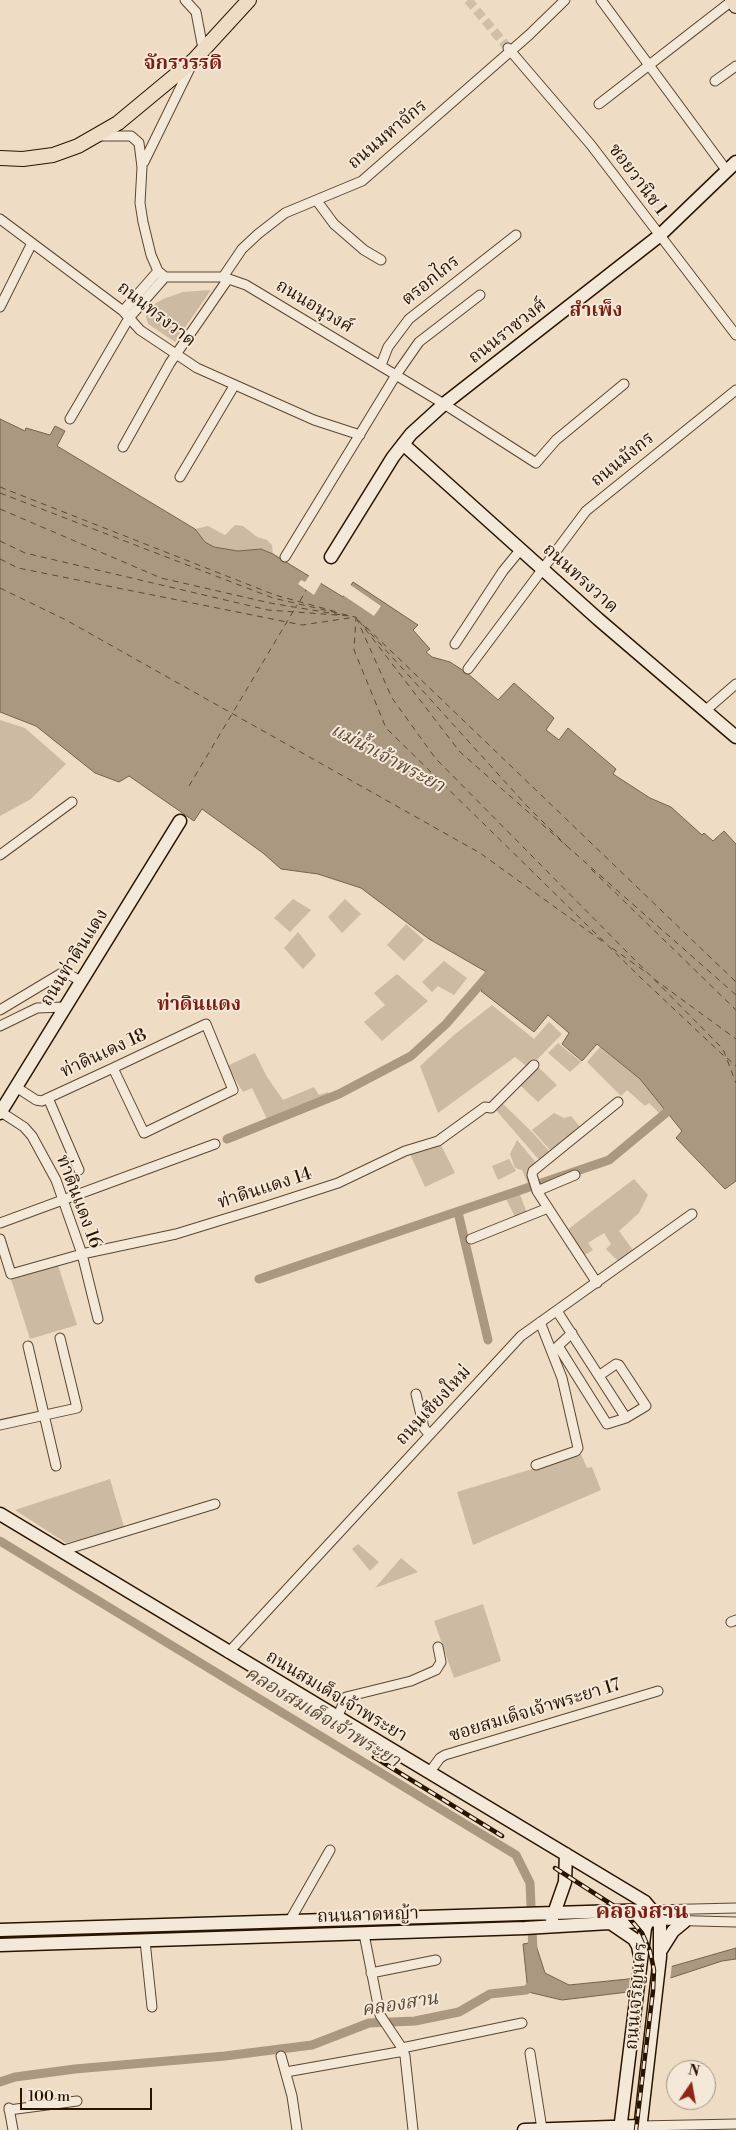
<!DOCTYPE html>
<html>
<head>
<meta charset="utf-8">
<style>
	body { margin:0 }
	#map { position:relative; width:736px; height:2130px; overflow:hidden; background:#eedcc4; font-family:"Libre Bodoni",serif }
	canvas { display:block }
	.north { position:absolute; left:666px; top:2060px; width:50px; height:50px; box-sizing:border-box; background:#f4e8d9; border:1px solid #a39382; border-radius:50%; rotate:12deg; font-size:14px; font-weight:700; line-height:20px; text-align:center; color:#291400 }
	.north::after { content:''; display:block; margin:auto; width:18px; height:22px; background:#8f2418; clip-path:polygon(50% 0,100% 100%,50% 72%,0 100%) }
	.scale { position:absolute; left:20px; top:2088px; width:132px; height:22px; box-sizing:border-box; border:2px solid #291400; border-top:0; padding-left:6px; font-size:15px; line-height:18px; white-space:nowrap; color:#291400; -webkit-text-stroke:4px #f4e8d9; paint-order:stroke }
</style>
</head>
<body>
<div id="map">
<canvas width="736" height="2130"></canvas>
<div class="north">N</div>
<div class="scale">100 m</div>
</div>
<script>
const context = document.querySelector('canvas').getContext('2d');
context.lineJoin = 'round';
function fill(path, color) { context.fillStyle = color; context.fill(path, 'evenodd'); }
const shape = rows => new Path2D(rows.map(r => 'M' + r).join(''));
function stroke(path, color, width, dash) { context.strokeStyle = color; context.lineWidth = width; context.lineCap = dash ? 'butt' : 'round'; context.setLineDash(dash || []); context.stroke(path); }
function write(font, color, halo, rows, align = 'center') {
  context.font = font + ' "Libre Bodoni","Noto Serif Thai",serif'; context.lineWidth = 4; context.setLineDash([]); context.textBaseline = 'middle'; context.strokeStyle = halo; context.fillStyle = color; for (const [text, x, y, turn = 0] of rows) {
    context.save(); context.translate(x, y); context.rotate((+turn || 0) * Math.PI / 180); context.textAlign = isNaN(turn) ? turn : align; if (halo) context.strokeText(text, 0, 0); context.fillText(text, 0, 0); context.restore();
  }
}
const green = shape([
	[211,290,175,342,148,324,146,316,150,307,163,299,183,292],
	[235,525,243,526,257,537,267,540,272,545,273,554,261,549,238,551,214,547,205,542,195,529,208,526,225,535],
	[0,720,25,728,66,764,31,799,0,816],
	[293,899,311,910,290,932,274,918],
	[345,899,361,914,342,933,328,917],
	[406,924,424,940,404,961,387,945],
	[298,932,316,955,303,969,284,948],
	[444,961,467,978,454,995,438,986,432,992,422,982],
	[397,974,428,1001,382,1041,364,1022,385,1005,374,993],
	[492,1005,534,1039,549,1022,562,1034,529,1068,515,1057,438,1113,420,1066,454,1035],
	[558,1043,581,1062,570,1072,548,1053],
	[600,1047,640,1079,667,1112,662,1116,649,1103,645,1106,627,1090,621,1096,587,1062],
	[255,1053,267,1077,283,1100,314,1087,319,1095,328,1092,331,1097,268,1121,252,1088,243,1092,227,1066],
	[538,1067,557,1085,538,1102,520,1085],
	[502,1103,531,1131,551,1153,540,1161,495,1109],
	[554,1113,564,1118,571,1116,581,1128,552,1152,532,1130],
	[517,1140,538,1165,532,1183,528,1184,522,1170,515,1168,510,1154],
	[440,1143,455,1173,425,1187,410,1154],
	[509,1159,516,1171,498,1180,492,1166],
	[634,1179,648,1195,639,1213,619,1231,633,1250,619,1262,606,1249,611,1244,604,1233,588,1243,593,1250,583,1256,567,1230],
	[519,1192,527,1213,516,1219,505,1197],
	[58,1265,77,1325,30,1339,11,1279],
	[581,1454,587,1468,592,1467,601,1490,473,1545,457,1492],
	[110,1479,124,1527,66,1543,15,1510],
	[358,1544,379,1562,370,1571,352,1549],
	[401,1558,418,1572,375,1588],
	[483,1604,501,1661,454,1678,434,1621]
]);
const water = shape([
	[0,419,25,431,26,428,50,435,55,426,65,431,57,446,195,529,205,542,214,547,238,551,261,549,273,554,343,597,353,582,418,625,413,630,430,649,426,652,432,657,450,662,467,673,498,700,514,683,554,718,546,730,559,740,568,728,616,769,613,774,650,798,671,807,702,835,704,833,713,841,724,831,736,844,736,1181,725,1189,676,1138,682,1131,640,1079,597,1044,582,1061,562,1044,569,1033,548,1015,534,1032,481,991,490,974,429,939,361,888,318,874,281,869,263,853,202,809,194,821,129,776,119,782,95,773,36,726,0,712,0,419],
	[535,1942,545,1973,569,1985,628,1979,736,1948,736,1959,722,1961,628,1992,562,2000,528,1992,523,1944,535,1942]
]);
const pier = shape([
	[311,573,343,594,349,584,381,606,374,616,322,581,314,595,298,584,301,580,305,582],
	[672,1964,670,1981,628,1995,630,1976]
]);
const canal = shape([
	[227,1139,339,1094,411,1056,446,1024,497,965],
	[458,1212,488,1340],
	[259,1279,609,1160,667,1112],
	[0,1541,516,1855,530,1883,533,1952],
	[0,2082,15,2077,75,2069,225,2056,312,2045,369,2023,415,2021,459,2012,490,1994,526,1990,537,1982]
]);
const ferry = shape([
	[0,487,275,595,337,612],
	[0,493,273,598,355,617],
	[0,509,161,578,270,603,342,615],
	[0,541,25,553,268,610,350,616],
	[0,559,18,568,302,625,356,617,354,650,386,728,641,978,724,1056],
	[0,588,66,620,480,853,602,941],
	[300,601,306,590],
	[363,625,527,806,567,846],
	[366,627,736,982],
	[189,786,297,605],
	[591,869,736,1010],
	[612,948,647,973],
	[654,979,736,1039],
	[736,995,460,752,356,617,392,698,436,759,723,1049,736,1083],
	[727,1058,736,1066]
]);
const streetTunnel = shape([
	[468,0,508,48]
]);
const street = shape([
	[185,0,196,12,203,49],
	[601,0,727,171],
	[508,48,591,145,736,335],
	[715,81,736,66],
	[599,104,733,0],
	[99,136,131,136,139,143,142,167,140,203,143,222,151,255,158,271,165,277,223,277,246,285,444,404,536,463,556,440,624,384],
	[144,162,191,66],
	[317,201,334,224,364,250,381,260],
	[0,219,123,311,140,330,197,368,314,420,360,435],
	[223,277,242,249,258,234,285,213,362,181,529,35,565,0],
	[0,307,32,243],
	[123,311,158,271],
	[381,365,388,347,409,319,516,235],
	[70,419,129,318,165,277],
	[123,447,170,363,228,279],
	[180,477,234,386],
	[285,557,396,375,419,342,480,295],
	[455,644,503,571,521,549],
	[468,669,586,511,736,390],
	[706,710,736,684],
	[0,855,72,802],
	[0,1010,60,974,66,973,81,981],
	[0,1026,37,1008,65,1007],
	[16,1087,36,1100,42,1101,48,1098,113,1068,206,1024,233,1090,144,1133,113,1068],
	[48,1098,79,1170],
	[1,1112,24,1127,32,1136,56,1180,82,1254,98,1319],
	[537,1191,575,1175],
	[0,1223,215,1144],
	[0,1239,11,1274,82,1254,176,1234,267,1206,338,1183,405,1151,438,1141,485,1107,491,1108,534,1065],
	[471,1239,548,1208],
	[597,1283,537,1191,532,1175,533,1171,618,1102],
	[557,1311,626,1418],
	[572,1333,558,1346,607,1424,626,1418,646,1406,619,1365,616,1364,600,1375],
	[28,1346,56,1466],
	[416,1394,424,1428,429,1434],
	[0,1425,77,1408,60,1338],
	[536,1465,576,1451,578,1448,562,1378,540,1322],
	[61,1551,215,1504],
	[731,1622,736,1620],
	[228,1653,521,1336,692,1214],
	[337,1718,346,1697,411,1681,436,1670,441,1662,438,1647],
	[429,1773,440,1758,445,1755,658,1691],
	[652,1910,736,1908],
	[660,1920,736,1922],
	[289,1922,330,1850],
	[364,1934,380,2015,402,2048,405,2056,413,2130],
	[145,1941,152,2007],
	[371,1973,436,1960],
	[402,2048,522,2023],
	[530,2053,542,2129],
	[281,2056,292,2096,297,2130],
	[286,2072,404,2051],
	[9,2108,13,2130],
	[9,2110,77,2101],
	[640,2126,736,2124]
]);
const secondary = shape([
	[403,444,598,619,736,737],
	[331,557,393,457,411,434,444,404,659,236,736,162],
	[0,1113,180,821],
	[0,1514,645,1902,660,1920,660,1957,640,2130],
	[552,1919,565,1882,566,1854],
	[612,1924,634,1939,638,1946,640,1956],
	[0,1930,652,1910],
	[0,1945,525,1928,660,1920],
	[661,1950,673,1931,684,1922],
	[524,2130,640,2126],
	[620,2130,645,1928,650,1915]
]);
const primary = shape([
	[732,0,736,6],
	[0,158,23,159,53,155,78,146,118,123,194,60,249,0]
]);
const rail = shape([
	[374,1757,502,1836],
	[555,1868,625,1913,642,1933,650,1951,654,1970,653,1991,636,2130]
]);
const streetNames = [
	["ถนนมหาจักร",388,135,-40],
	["ซอยวานิช 1",637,180,53],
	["ตรอกไกร",431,281,-39],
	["ถนนอนุวงศ์",314,307,31],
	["ถนนทรงวาด",156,315,38],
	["ถนนราชวงศ์",508,332,-38],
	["ถนนมังกร",623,460,-39],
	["ถนนทรงวาด",580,579,42],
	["ถนนท่าดินแดง",75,958,-58],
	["ท่าดินเดง 18",104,1054,-25],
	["ท่าดินแดง 14",265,1189,-18],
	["ท่าดินแดง 16",78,1202,69],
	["ถนนเชียงใหม่",434,1406,-47],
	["ถนนสมเด็จเจ้าพระยา",336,1697,31],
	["ซอยสมเด็จเจ้าพระยา 17",535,1711,-17],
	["ถนนลาดหญ้า",368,1916,-2],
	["ถนนเจริญนคร",637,1996,-85]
];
const neighbourhoodNames = [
	["สำเพ็ง",596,311],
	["ท่าดินแดง",199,1005]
];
const waterNames = [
	["แม่น้ำเจ้าพระยา",387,759,28],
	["คลองสมเด็จเจ้าพระยา",322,1718,31],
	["คลองสาน",400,2005,-9]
];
const quarterNames = [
	["จักรวรรดิ",183,64]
];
const districtNames = [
	["คลองสาน",642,1913]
];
fill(green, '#cdbaa3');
fill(water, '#ab9881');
stroke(water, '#77634d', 1);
fill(pier, '#eedcc4');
stroke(canal, '#ab9881', 9);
stroke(ferry, '#5d4934', 1, [6, 5]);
stroke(streetTunnel, '#d0bea7', 9, [9, 4.5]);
stroke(street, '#5a4631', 11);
stroke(secondary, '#291400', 15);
stroke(primary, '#291400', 16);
stroke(street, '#f4e8d9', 9);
stroke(secondary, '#f4e8d9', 12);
stroke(primary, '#eedcc4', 14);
stroke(rail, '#291400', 4.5);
stroke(rail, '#f4e8d9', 2.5, [8]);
write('18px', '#291400', '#f4e8d9', streetNames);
write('bold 19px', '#7a1f14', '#f4e8d9', neighbourhoodNames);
write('italic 19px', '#5d4934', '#f4e8d9', waterNames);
write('bold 20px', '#7a1f14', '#f4e8d9', quarterNames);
write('bold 22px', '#7a1f14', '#f4e8d9', districtNames);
</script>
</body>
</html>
